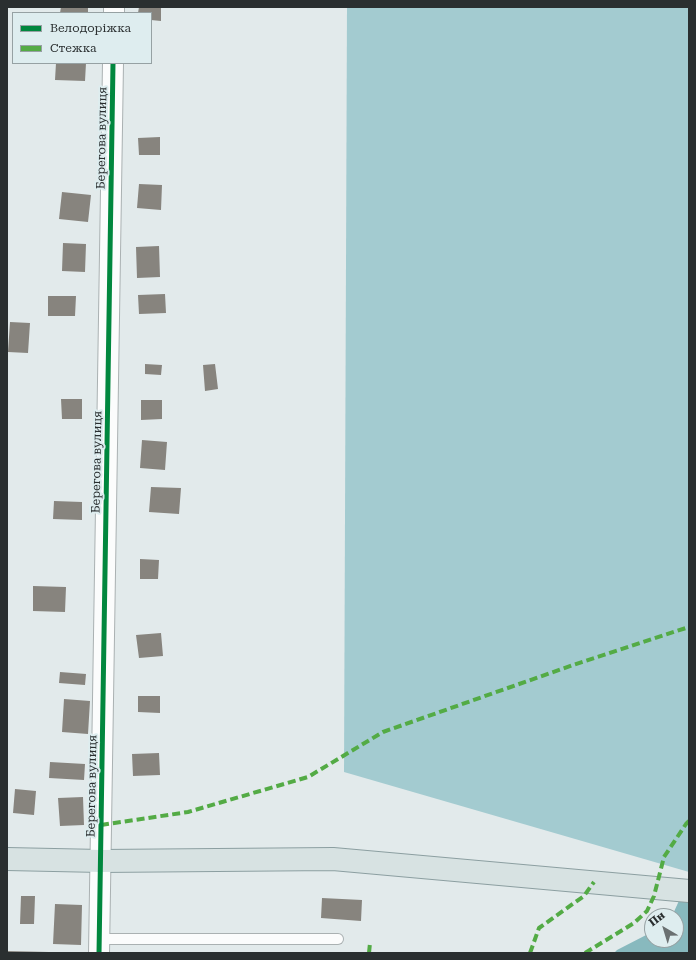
<!DOCTYPE html>
<html>
<head>
<meta charset="utf-8">
<style>
	body { margin:0 }
	#map { position:relative; width:696px; height:960px; overflow:hidden; background:#e2eaeb; font-family:"Roboto Serif",serif }
	canvas { display:block }
	.frame { position:absolute; inset:0; border:8px solid #2a2f30; pointer-events:none }
	.legend { position:absolute; left:12px; top:12px; width:140px; height:52px; box-sizing:border-box; background:#deedef; border:1px solid #96a1a3; margin:0; padding:5px 7px; list-style:none; font-size:12px; color:#2a2f30 }
	.legend li { display:flex; align-items:center; gap:8px; height:20px }
	.legend b { width:20px; border:1px solid #96a1a3 }
	.north { position:absolute; left:644px; top:908px; width:40px; height:40px; box-sizing:border-box; background:#deedef; border:1px solid #96a1a3; border-radius:50%; rotate:322deg; font-size:11px; font-weight:700; line-height:16px; text-align:center; color:#2a2f30 }
	.north::after { content:''; display:block; margin:auto; width:14px; height:18px; background:#6a7071; clip-path:polygon(50% 0,100% 100%,50% 72%,0 100%) }
</style>
</head>
<body>
<div id="map">
<canvas width="696" height="960"></canvas>
<div class="frame"></div>
<ul class="legend">
<li><b style="height:5px;background:#00873e"></b>Велодоріжка</li>
<li><b style="height:5px;background:#53ab45"></b>Стежка</li>
</ul>
<div class="north">Пн</div>
</div>
<script>
const context = document.querySelector('canvas').getContext('2d');
context.lineJoin = 'round';
function fill(path, color) { context.fillStyle = color; context.fill(path, 'evenodd'); }
const shape = rows => new Path2D(rows.map(r => 'M' + r).join(''));
function stroke(path, color, width, dash) { context.strokeStyle = color; context.lineWidth = width; context.lineCap = dash ? 'butt' : 'round'; context.setLineDash(dash || []); context.stroke(path); }
function write(font, color, halo, rows, align = 'center') {
  context.font = font + ' "Roboto Serif",serif'; context.lineWidth = 4; context.setLineDash([]); context.textBaseline = 'middle'; context.strokeStyle = halo; context.fillStyle = color; for (const [text, x, y, turn = 0] of rows) {
    context.save(); context.translate(x, y); context.rotate((+turn || 0) * Math.PI / 180); context.textAlign = isNaN(turn) ? turn : align; if (halo) context.strokeText(text, 0, 0); context.fillText(text, 0, 0); context.restore();
  }
}
const forest = shape([
	[347,7,689,7,689,872,344,772]
]);
const water = shape([
	[689,879,689,953,614,953,617,950,652,932,652,940,676,940,676,916,672,916]
]);
const building = shape([
	[61,7,88,7,88,13,60,13],
	[139,7,161,7,161,21,151,20,151,13,138,13],
	[56,63,86,63,85,81,55,80],
	[160,137,160,155,139,155,138,138],
	[139,184,162,185,161,210,137,208],
	[62,192,91,195,88,222,59,219],
	[63,243,86,244,85,272,62,271],
	[159,246,160,277,137,278,136,247],
	[165,294,166,313,139,314,138,295],
	[48,296,76,296,75,316,48,316],
	[10,322,30,323,28,353,8,352],
	[145,364,162,365,161,375,145,374],
	[215,364,218,389,205,391,203,365],
	[61,399,82,399,82,419,62,419],
	[141,400,162,400,162,419,141,420],
	[142,440,167,442,165,470,140,468],
	[151,487,181,488,179,514,149,512],
	[54,501,82,502,82,520,53,519],
	[140,559,159,560,158,579,140,579],
	[33,586,66,587,65,612,33,611],
	[161,633,163,656,139,658,136,635],
	[60,672,86,674,85,685,59,683],
	[138,696,160,696,160,713,138,712],
	[64,699,90,701,88,734,62,732],
	[159,753,160,775,133,776,132,754],
	[50,762,85,764,84,780,49,778],
	[15,789,36,791,34,815,13,813],
	[83,797,84,825,60,826,58,798],
	[21,896,35,896,34,924,20,924],
	[322,898,362,900,361,921,321,918],
	[55,904,82,905,81,945,53,944],
	[8,951,49,952,49,953,8,953]
]);
const lane = shape([
	[99,939,338,939]
]);
const street = shape([
	[114,13,114,7],
	[99,953,113,63]
]);
const primary = shape([
	[7,859,101,861,333,859,689,891]
]);
const quiet = shape([
	[101,825,188,812,308,777,383,732,573,665,689,627],
	[369,953,370,943],
	[530,953,539,928,584,896,594,882],
	[585,953,634,923,647,911,654,896,664,857,686,824,689,821]
]);
const cycleway = shape([
	[99,953,113,63]
]);
const streetNames = [
	["Берегова вулиця",102,138,-89],
	["Берегова вулиця",97,462,-89],
	["Берегова вулиця",92,786,-89]
];
fill(forest, '#a3cbd0');
fill(water, '#88b9be');
fill(building, '#87847e');
stroke(lane, '#aab1b2', 12);
stroke(street, '#aab1b2', 22);
stroke(primary, '#8c9fa1', 24);
stroke(lane, '#fbfcfc', 10);
stroke(street, '#fbfcfc', 20);
stroke(primary, '#d7e2e2', 22);
stroke(quiet, '#53ab45', 4, [8, 4]);
stroke(cycleway, '#00873e', 5);
write('12px', '#2a2f30', '#deedef', streetNames);
</script>
</body>
</html>
